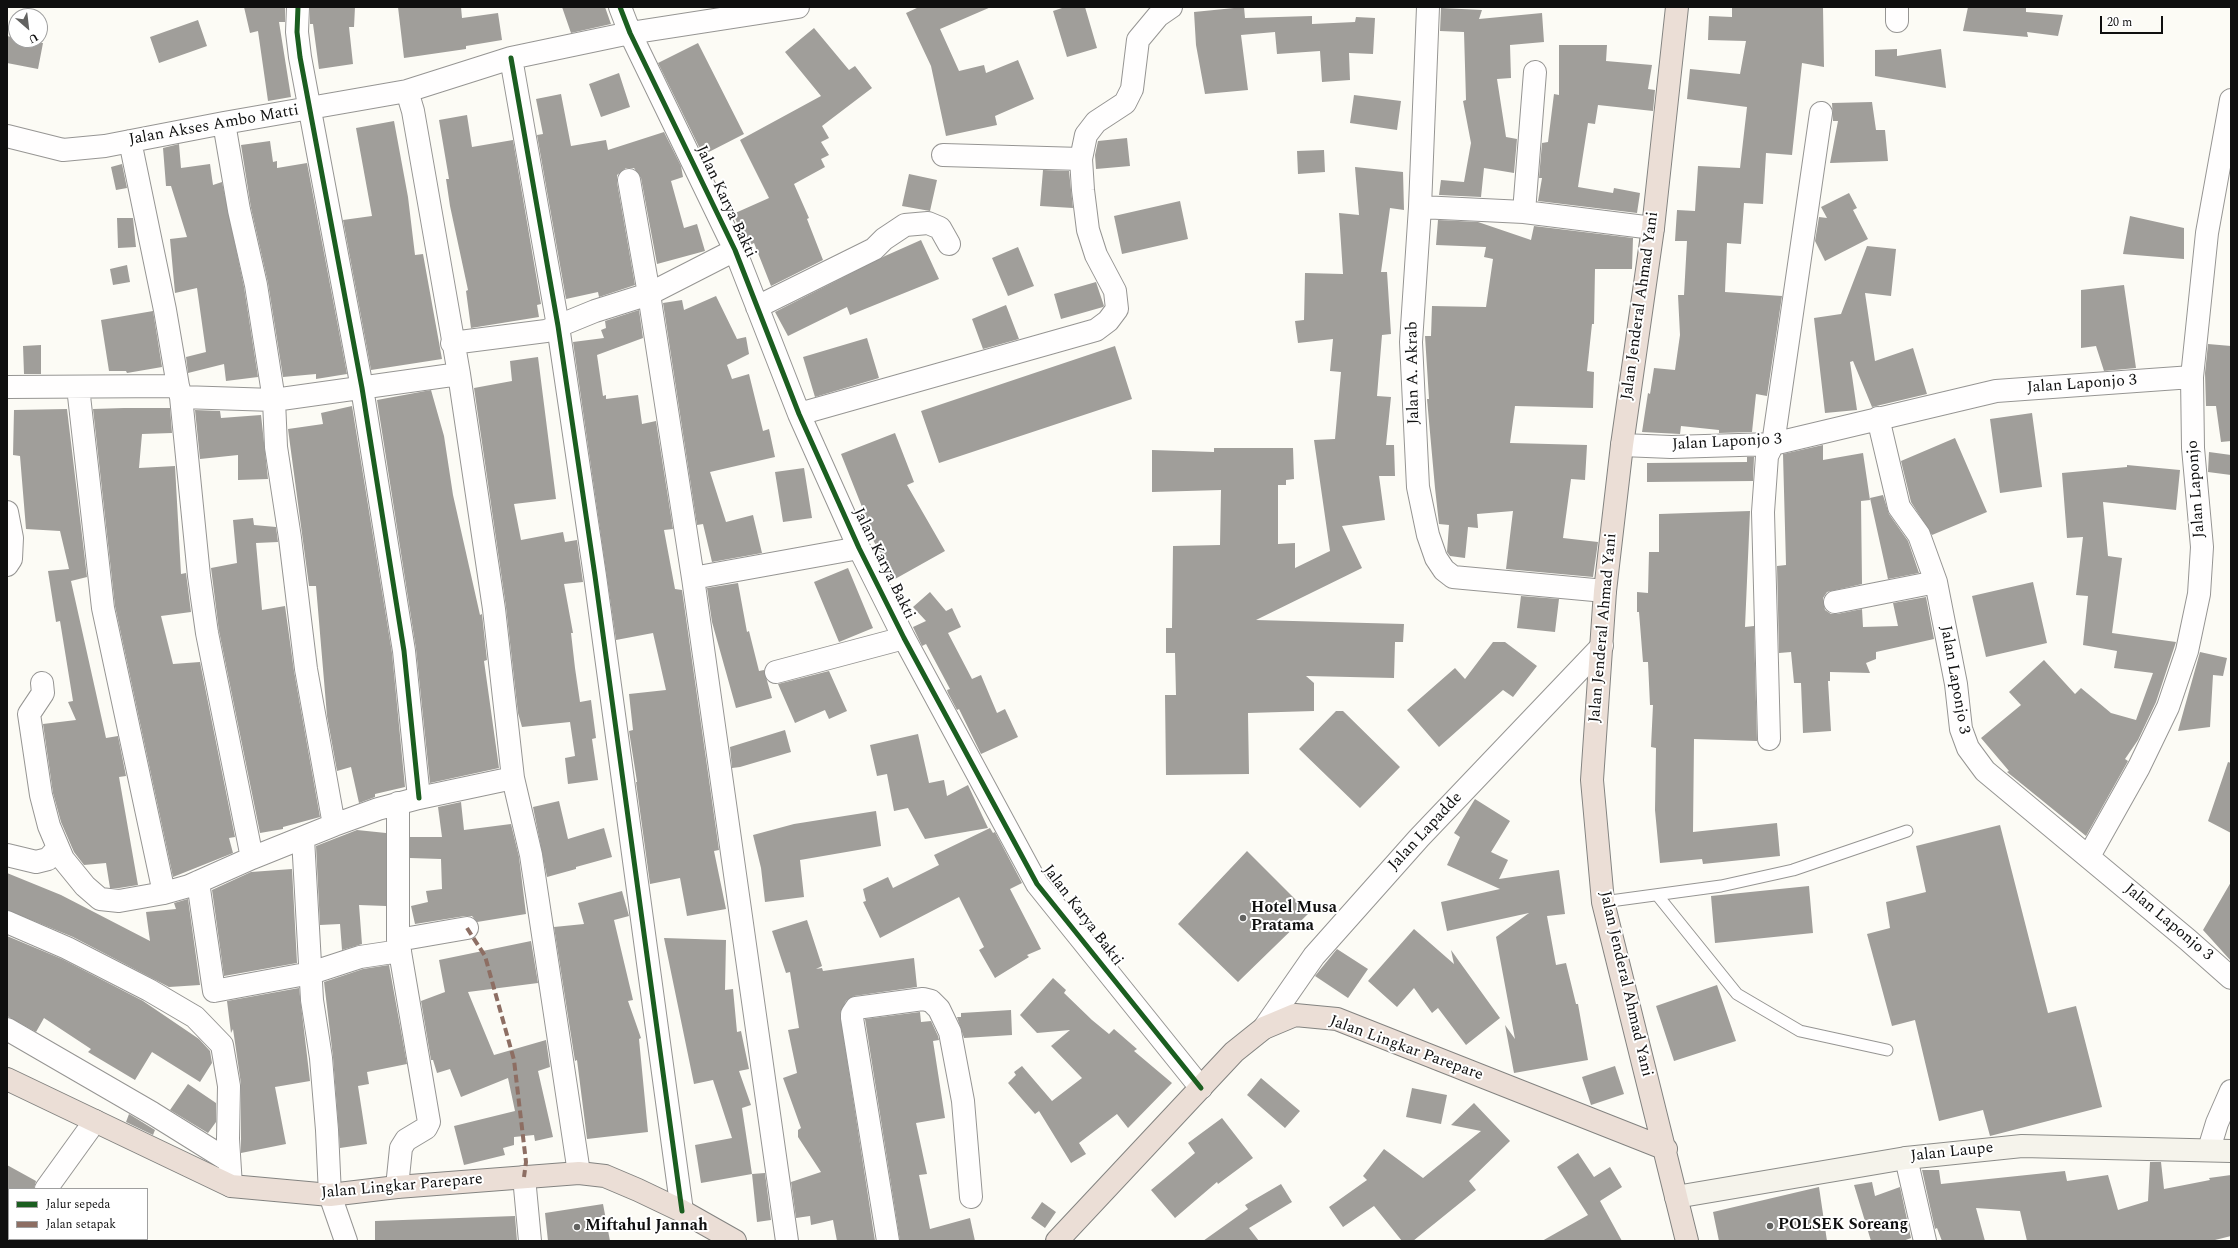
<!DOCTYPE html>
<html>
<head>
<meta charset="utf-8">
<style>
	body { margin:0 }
	#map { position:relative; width:2238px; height:1248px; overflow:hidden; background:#fcfbf5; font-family:Spectral,serif }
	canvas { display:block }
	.frame { position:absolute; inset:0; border:8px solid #0f0f0f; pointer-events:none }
	.legend { position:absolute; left:8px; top:1188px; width:140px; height:52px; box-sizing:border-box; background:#fff; border:1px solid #9f9f9f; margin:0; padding:5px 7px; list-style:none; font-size:12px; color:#0f0f0f }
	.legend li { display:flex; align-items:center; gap:8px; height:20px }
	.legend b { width:20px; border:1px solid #9f9f9f }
	.north { position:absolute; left:8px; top:8px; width:40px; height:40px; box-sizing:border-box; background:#fff; border:1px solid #9f9f9f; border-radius:50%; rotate:152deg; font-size:11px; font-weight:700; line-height:16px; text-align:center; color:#0f0f0f }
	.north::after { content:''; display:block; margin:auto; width:14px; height:18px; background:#626260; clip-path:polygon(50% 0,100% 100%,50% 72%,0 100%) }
	.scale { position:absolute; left:2100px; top:16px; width:63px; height:18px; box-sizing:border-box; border:2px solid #0f0f0f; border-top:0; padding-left:5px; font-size:12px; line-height:14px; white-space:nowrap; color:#0f0f0f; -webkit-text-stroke:3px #fff; paint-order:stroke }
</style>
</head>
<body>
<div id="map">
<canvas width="2238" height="1248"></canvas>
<div class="frame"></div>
<ul class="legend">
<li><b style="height:5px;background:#1b5e20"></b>Jalur sepeda</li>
<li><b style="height:5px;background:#8d6e63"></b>Jalan setapak</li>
</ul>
<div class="north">U</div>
<div class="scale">20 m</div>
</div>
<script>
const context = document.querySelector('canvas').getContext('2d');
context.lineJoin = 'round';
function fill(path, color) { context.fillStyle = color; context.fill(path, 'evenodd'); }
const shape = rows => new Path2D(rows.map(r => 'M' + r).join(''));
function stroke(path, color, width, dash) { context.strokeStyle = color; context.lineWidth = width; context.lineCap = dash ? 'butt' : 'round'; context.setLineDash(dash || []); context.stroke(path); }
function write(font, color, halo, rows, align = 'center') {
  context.font = font + ' Spectral,serif'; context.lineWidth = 4; context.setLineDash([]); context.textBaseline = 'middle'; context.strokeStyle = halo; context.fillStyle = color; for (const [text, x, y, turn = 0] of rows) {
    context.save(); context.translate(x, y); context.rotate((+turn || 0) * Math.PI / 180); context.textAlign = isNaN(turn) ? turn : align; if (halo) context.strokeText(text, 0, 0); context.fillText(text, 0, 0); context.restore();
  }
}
const building = shape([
	[244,7,285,7,285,22,279,22,291,97,268,101,258,31,250,33],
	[310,7,355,7,354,27,349,27,353,64,319,69,313,24,310,24],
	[398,7,461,7,462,18,498,13,502,40,466,46,466,49,404,58],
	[562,7,605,7,611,24,571,33],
	[919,7,991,7,940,29,959,71,984,65,986,73,1018,60,1034,99,995,116,997,125,946,136,931,66,906,13],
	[1065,7,1085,7,1097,48,1067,57,1053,11],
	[1244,7,1245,18,1312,16,1312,24,1355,22,1356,17,1375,18,1373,54,1349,53,1350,80,1322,82,1320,51,1277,54,1275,32,1241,35,1248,90,1205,94,1196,45,1194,12],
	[1732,7,1823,7,1824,67,1802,63,1792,155,1766,153,1763,204,1744,203,1741,244,1727,243,1725,292,1782,296,1767,396,1756,394,1752,432,1719,433,1719,430,1681,426,1680,434,1642,432,1648,393,1650,394,1654,368,1675,370,1680,335,1678,295,1684,295,1687,241,1675,241,1677,210,1695,211,1698,166,1740,168,1747,107,1687,99,1690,69,1740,74,1746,41,1708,40,1709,16,1732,17],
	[1968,7,2026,7,2026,12,2063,15,2058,36,2027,32,2028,37,1963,31],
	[1441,8,1482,10,1479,19,1542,13,1544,42,1510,45,1511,78,1497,79,1506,137,1517,139,1514,173,1484,168,1481,197,1439,195,1441,180,1464,182,1471,143,1463,101,1466,100,1464,32,1440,31],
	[198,20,207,46,159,63,150,37],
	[814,28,849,70,855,66,872,88,822,126,829,138,821,142,829,155,821,159,825,167,794,184,809,218,807,219,823,260,771,286,754,243,748,246,733,214,769,198,740,140,821,96,785,52],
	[7,36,16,38,16,40,43,43,38,69,7,63],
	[698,43,744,134,703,155,658,63],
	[1559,45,1607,45,1606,61,1652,65,1648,89,1655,90,1653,111,1598,105,1595,124,1588,123,1578,187,1613,193,1614,188,1640,193,1637,213,1538,201,1542,178,1539,178,1542,143,1548,142,1554,94,1559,95],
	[1897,49,1897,56,1941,49,1946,88,1875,76,1875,50],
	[619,73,630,107,601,117,589,84],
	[561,94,571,146,606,140,608,150,664,132,681,166,683,177,671,181,684,228,697,224,705,251,657,264,641,178,634,168,626,168,617,175,617,182,635,285,599,297,598,292,566,299,537,135,543,134,536,99],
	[1354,95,1401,101,1397,130,1350,123],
	[1872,102,1876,130,1885,130,1888,161,1830,163,1838,121,1833,121,1832,103],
	[467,115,472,147,513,140,541,304,537,305,539,317,471,328,466,291,468,290,450,206,446,179,449,179,439,120],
	[394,121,408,197,415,255,423,254,442,359,371,370,343,220,372,216,356,128],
	[1127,138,1130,166,1096,169,1095,155,1098,141],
	[270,141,273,162,277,161,277,168,307,163,347,374,316,379,316,374,283,377,268,283,251,208,241,145],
	[179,144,181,168,210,164,213,185,222,182,244,287,258,377,226,381,224,364,188,373,186,357,206,352,197,288,175,293,170,239,187,237,171,186,166,186,163,148],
	[1324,150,1325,172,1298,174,1297,151],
	[122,164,127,188,116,190,111,167],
	[1355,167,1403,172,1404,210,1390,208,1381,272,1387,272,1391,334,1382,335,1377,396,1391,397,1386,445,1394,445,1395,476,1379,476,1385,520,1342,526,1362,568,1256,620,1404,624,1403,642,1395,642,1394,678,1306,676,1314,683,1314,711,1248,713,1249,774,1166,775,1165,695,1176,695,1175,653,1166,653,1166,628,1172,628,1173,546,1220,545,1221,490,1152,492,1152,450,1214,452,1214,448,1293,448,1294,479,1286,480,1286,485,1278,485,1278,544,1295,543,1295,568,1330,551,1314,440,1335,439,1341,372,1330,371,1333,339,1298,343,1295,321,1304,320,1305,273,1343,274,1339,213,1359,215],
	[1043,170,1069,171,1073,208,1040,206],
	[909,174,937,180,930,211,902,206],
	[1849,193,1857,208,1853,210,1868,239,1825,261,1815,241,1819,217,1827,218,1821,207],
	[1180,201,1188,239,1122,254,1114,216],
	[2130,216,2184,228,2184,259,2123,254],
	[117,218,133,218,136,247,118,248],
	[1438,220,1478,222,1531,240,1534,226,1633,238,1632,269,1595,269,1594,324,1592,324,1587,371,1594,372,1593,408,1515,406,1510,443,1587,445,1585,480,1571,479,1563,538,1598,542,1593,577,1506,569,1513,511,1477,514,1478,528,1468,527,1465,558,1450,556,1447,552,1449,525,1439,524,1435,488,1427,399,1429,399,1425,336,1431,336,1432,306,1486,307,1493,259,1484,257,1486,247,1436,245],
	[921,240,939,279,850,315,847,307,788,336,775,312,885,256],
	[1867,246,1896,249,1891,296,1865,293,1875,361,1913,348,1927,394,1872,407,1853,361,1850,362,1857,410,1825,413,1814,318,1841,314],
	[1018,247,1034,286,1008,296,992,258],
	[127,265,130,282,113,285,110,269],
	[1096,282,1104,306,1103,307,1061,319,1054,294],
	[2124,285,2136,368,2104,371,2096,346,2081,348,2081,290],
	[716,296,737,339,746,337,749,354,727,365,732,379,749,374,763,431,769,429,775,457,710,472,726,522,753,515,762,553,712,562,703,524,697,525,663,303,682,300,684,310],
	[1006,305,1019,339,983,349,972,319],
	[639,310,643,338,597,355,603,396,606,395,606,399,638,395,642,424,656,421,673,529,664,530,675,589,682,590,719,850,714,851,726,909,687,916,680,878,650,884,636,782,637,782,629,731,633,730,629,694,666,690,653,633,616,640,573,342,604,338,601,330,606,328,605,321],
	[153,311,162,367,127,373,126,371,109,371,101,320],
	[867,338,879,378,815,397,803,357],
	[2208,344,2231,346,2231,441,2221,442,2216,406,2206,406,2205,373],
	[41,345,41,374,24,374,23,346],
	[1115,346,1132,399,939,463,921,411],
	[538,357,556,499,514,504,521,540,563,532,565,542,577,540,583,582,564,584,573,633,571,633,575,668,580,702,591,700,596,738,592,739,598,780,568,784,565,758,575,756,570,722,522,727,518,713,506,607,474,388,512,381,510,361],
	[431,390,444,436,453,495,480,615,482,614,487,660,484,661,499,768,430,783,416,649,377,400],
	[352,406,392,653,405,787,375,794,375,797,359,803,351,767,337,771,327,716,316,586,309,586,288,429,323,424,321,413],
	[124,408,170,408,172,433,142,434,139,468,175,466,181,574,186,573,191,612,161,616,173,664,200,662,235,837,229,838,233,853,173,877,115,606,93,409],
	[67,409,87,577,71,581,106,738,118,736,126,776,119,777,138,885,119,888,110,888,106,863,84,865,74,852,61,822,53,793,43,724,76,720,68,702,73,701,60,621,56,622,48,571,69,569,60,531,26,529,20,456,13,455,14,410],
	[195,410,220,411,221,418,261,415,268,479,238,480,238,455,200,459],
	[2032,413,2042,487,2000,493,1990,419],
	[895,433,914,482,907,485,945,551,895,579,864,524,868,522,841,454],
	[1955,438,1987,512,1932,535,1911,502,1901,461],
	[1823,445,1823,460,1863,453,1870,500,1861,501,1862,584,1827,592,1823,598,1825,610,1831,614,1837,614,1862,609,1863,627,1898,626,1893,603,1926,597,1934,639,1876,652,1876,659,1866,663,1870,673,1830,672,1830,681,1828,681,1831,731,1803,733,1801,683,1794,683,1791,652,1779,653,1777,566,1786,565,1783,454],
	[2209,452,2231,455,2231,475,2208,472],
	[1747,457,1754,457,1753,481,1647,482,1647,463,1747,462],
	[2127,465,2180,470,2176,510,2103,502,2108,556,2122,558,2112,633,2176,642,2156,702,2138,740,2125,759,2128,761,2086,836,2007,772,2009,771,1981,738,2021,705,2009,692,2044,660,2075,694,2081,688,2111,713,2136,720,2153,673,2114,668,2117,651,2083,645,2088,596,2076,595,2083,537,2067,538,2062,473,2127,467],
	[804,468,812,518,783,522,775,472],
	[1883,495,1889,514,1908,541,1919,573,1888,579,1870,498],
	[1750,511,1745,627,1754,626,1757,741,1694,739,1693,832,1777,823,1780,856,1703,864,1702,859,1660,863,1655,810,1656,748,1651,747,1653,705,1650,705,1648,662,1643,662,1639,612,1637,612,1637,592,1648,593,1649,552,1659,552,1659,514],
	[253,518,254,525,276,527,278,542,256,543,262,610,285,606,294,671,320,817,283,827,283,829,260,833,219,631,211,568,237,563,233,520],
	[848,568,873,628,839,642,814,582],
	[2033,582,2047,643,1986,657,1972,596],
	[738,583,747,632,749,631,759,671,764,670,772,698,736,708,712,622,707,588],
	[930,592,946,611,952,608,961,627,948,633,972,679,981,675,997,713,1005,709,1018,737,981,754,959,709,957,710,948,693,947,690,950,689,926,644,922,646,913,627,926,621,913,607],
	[1521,596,1559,599,1555,632,1517,628],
	[1493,642,1505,642,1537,666,1513,697,1503,690,1439,747,1407,710,1455,668,1465,679],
	[2200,652,2227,658,2223,676,2213,675,2210,727,2178,731],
	[829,671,847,711,829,719,825,710,795,723,778,684],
	[1336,711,1343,711,1400,767,1360,808,1299,749],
	[785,730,791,752,740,767,732,768,730,747],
	[918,734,929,783,944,780,947,796,968,785,988,828,925,839,908,808,894,811,887,774,877,776,870,745],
	[2228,762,2231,763,2231,833,2208,821],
	[1475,799,1510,821,1491,852,1508,860,1499,879,1559,870,1565,914,1547,916,1556,965,1566,963,1576,1004,1578,1004,1588,1060,1514,1073,1505,1025,1515,1039,1496,937,1529,913,1447,931,1441,902,1500,889,1447,865,1460,837,1454,833],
	[559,801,568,839,604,828,612,857,576,867,576,869,547,877,533,807],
	[461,802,464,830,511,824,519,857,526,914,477,922,472,916,465,916,415,924,411,906,428,902,426,891,442,889,441,859,410,858,410,837,442,837,438,807],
	[876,811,881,846,800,860,804,897,765,902,761,868,753,835,794,824],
	[2000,825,2048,1013,2076,1006,2102,1107,1990,1136,1983,1110,1939,1121,1915,1020,1892,1026,1867,934,1890,928,1886,902,1926,892,1916,846],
	[990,828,993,833,995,832,1022,883,1010,889,1041,949,1027,955,1029,957,995,978,979,950,984,947,959,897,880,938,863,902,866,901,863,889,888,877,893,888,939,865,934,855],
	[357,830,386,833,386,906,359,905,362,944,342,950,340,924,320,925,316,846],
	[1247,851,1309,913,1238,982,1178,924],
	[292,869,297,963,224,976,212,890,251,872],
	[7,873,61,895,150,941,146,912,176,909,174,903,188,899,200,985,169,987,73,937,7,910],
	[2231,882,2231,961,2203,930],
	[1809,886,1813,933,1715,943,1711,896],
	[622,891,629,916,614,920,633,1000,628,1001,641,1038,639,1039,648,1132,587,1139,577,1060,575,1061,554,927,584,924,578,903],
	[807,920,822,966,816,969,822,968,823,971,914,958,917,987,854,996,846,1001,840,1014,875,1241,837,1241,833,1220,811,1225,810,1216,796,1218,791,1182,821,1172,798,1137,798,1130,801,1128,783,1078,797,1073,788,1030,799,1028,790,972,786,973,772,931],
	[1414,929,1454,964,1451,950,1500,1018,1466,1045,1438,1008,1432,1013,1414,988,1397,1007,1368,981],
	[7,936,62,959,143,1001,199,1039,210,1051,212,1063,200,1082,152,1052,135,1080,88,1052,91,1049,44,1018,36,1032,7,1016],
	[664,938,726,940,725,990,733,989,737,1032,741,1031,749,1069,739,1071,751,1105,742,1108,752,1174,701,1183,695,1145,732,1138,713,1080,694,1084],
	[531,941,538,983,468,992,494,1055,546,1040,550,1067,538,1071,553,1137,535,1141,534,1135,514,1137,514,1145,503,1148,505,1155,464,1165,454,1126,515,1111,508,1078,461,1097,450,1069,437,1073,433,1060,431,1060,421,1001,445,992,439,960],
	[1337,949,1368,969,1348,998,1315,976],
	[389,965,407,1064,367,1072,369,1084,358,1086,367,1144,340,1148,333,1057,324,982,363,969],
	[1053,978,1066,990,1064,993,1092,1020,1109,1034,1114,1029,1137,1049,1134,1051,1172,1083,1128,1128,1117,1114,1079,1143,1086,1154,1071,1163,1039,1111,1035,1114,1008,1083,1016,1075,1014,1072,1022,1066,1052,1101,1082,1078,1051,1046,1070,1030,1037,1033,1020,1015],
	[1717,985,1736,1041,1674,1061,1656,1006],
	[299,988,310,1081,275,1087,286,1144,241,1153,241,1084,233,1029,231,1033,227,1001],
	[1011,1010,1012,1035,964,1038,957,1017,961,1017,961,1013],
	[920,1012,921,1022,931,1021,938,1036,939,1040,933,1041,945,1118,916,1123,927,1174,919,1175,930,1229,970,1218,975,1241,900,1241,865,1019],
	[1615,1066,1624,1094,1591,1105,1582,1077],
	[1261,1078,1300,1111,1285,1128,1247,1095],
	[188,1084,216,1103,216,1122,208,1133,170,1110],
	[1412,1088,1447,1095,1441,1124,1406,1117],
	[1474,1103,1510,1141,1469,1181,1476,1190,1413,1241,1402,1241,1374,1206,1343,1227,1329,1207,1367,1180,1363,1176,1384,1149,1423,1178,1481,1131,1451,1125],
	[129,1114,155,1130,153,1135,126,1122],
	[1222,1118,1253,1158,1218,1184,1217,1182,1175,1218,1151,1190,1195,1153,1188,1143],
	[1578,1153,1594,1177,1610,1167,1622,1187,1600,1201,1622,1241,1542,1241,1588,1215,1557,1167],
	[2150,1162,2161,1162,2164,1189,2210,1180,2209,1178,2231,1175,2231,1236,2211,1241,2027,1241,2020,1211,1976,1208,1985,1241,1942,1241,1937,1228,1935,1229,1922,1170,1939,1170,1941,1184,2065,1171,2067,1181,2108,1175,2118,1210,2148,1201],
	[7,1165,36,1181,34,1189,7,1189],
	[765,1173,771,1220,757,1222,752,1174],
	[1872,1182,1875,1196,1900,1187,1911,1238,1903,1241,1871,1241,1854,1185],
	[1281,1184,1292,1202,1249,1228,1259,1241,1203,1241,1248,1209,1245,1205],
	[1819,1187,1827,1241,1719,1241,1713,1212],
	[1042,1202,1056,1212,1045,1228,1031,1218],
	[603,1204,610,1241,548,1241,545,1213],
	[515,1216,517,1241,375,1241,375,1221]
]);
const lane = shape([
	[1658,896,1737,994,1800,1031,1887,1050],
	[1603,902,1721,886,1793,870,1907,831]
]);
const street = shape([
	[298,7,297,32,300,57,362,388,404,651,419,798],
	[620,7,630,33,735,250,799,414,859,548,904,638,1037,884,1201,1088],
	[1428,7,1420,207,1411,342,1418,487,1428,535,1436,558,1444,570,1453,577,1605,591],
	[1897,7,1897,21],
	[511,58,558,326,595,576,682,1211],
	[407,91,413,111,459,374,494,609,513,778,531,855,579,1173],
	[224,123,239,210,256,285,274,400,276,447,290,538,306,669,334,825],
	[7,136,63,150,105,146,224,123,407,91,511,58,630,33,798,7],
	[130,141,165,310,178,386],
	[943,155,1081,159],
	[629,180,649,294,693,578,787,1241],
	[1420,207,1524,212,1653,228],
	[1524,212,1535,72],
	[757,307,874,249,884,239,905,225,928,223,940,228,949,244],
	[452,343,546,331,595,311,649,294,735,250],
	[7,387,178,386,181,397,199,576,207,633,252,858],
	[78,387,103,608,164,893],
	[181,397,274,400,459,374],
	[799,414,1096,330,1108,321,1117,309,1115,291,1096,255,1088,230,1083,190,1081,159,1086,135,1096,122,1125,103,1132,89,1138,40,1158,16,1171,7],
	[1878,418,1899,507,1919,535,1936,582,1956,684,1961,729,1968,748,1985,771,2188,940,2231,978],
	[1622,445,1671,447,1773,444,1996,391,2192,377],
	[7,512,12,538,11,559,7,565],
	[693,578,859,548],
	[1835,602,1936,582],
	[776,672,904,638],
	[42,683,43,693,29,714,41,795,49,826,63,859,85,886,100,899,119,901,164,893,189,886,252,858,334,825,378,809,419,798,513,778],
	[1769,739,1763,512,1767,456,1773,444,1821,113],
	[303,838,312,1000,321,1058,327,1130,330,1195,346,1241],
	[7,855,36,862,48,859,58,848],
	[2089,856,2139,767,2168,707,2187,651,2199,594,2202,547,2193,448,2192,377,2207,233,2231,100],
	[198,882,214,991,311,973,360,957,400,951],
	[7,922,67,948,149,990,195,1017,222,1045,229,1086,228,1139,231,1186],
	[398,940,467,928],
	[1264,1028,1314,956,1419,838,1602,646],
	[7,1029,152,1113,229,1161],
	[2209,1149,2217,1123,2231,1091],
	[1906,1158,1925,1241],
	[524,1177,530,1241],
	[397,1187,401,1148,406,1140,426,1128,429,1122,398,940,398,803],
	[46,1189,95,1121],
	[13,1241,14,1239],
	[888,1241,852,1018,852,1014,856,1008,923,999,931,1001,939,1009,950,1032,963,1101,971,1197]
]);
const secondary = shape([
	[1676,1197,1906,1158,2022,1146,2231,1151]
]);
const highway = shape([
	[1677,7,1653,228,1622,445,1605,591,1592,780,1603,902,1687,1241],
	[7,1079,231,1186,330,1195,397,1187,579,1173,605,1176,638,1190,682,1211,735,1241],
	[1057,1241,1234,1052,1264,1028,1295,1015,1337,1019,1666,1149]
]);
const quiet = shape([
	[467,928,485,956,514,1060,526,1162,524,1177]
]);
const cycleway = shape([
	[298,7,297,32,300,57,362,388,404,651,419,798],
	[620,7,630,33,735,250,799,414,859,548,904,638,1037,884,1201,1088],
	[511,58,558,326,595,576,682,1211]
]);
const markers = [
	[1243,918,4,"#626260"],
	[1770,1226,4,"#626260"],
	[577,1227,4,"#626260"]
];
const streetNames = [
	["Jalan Akses Ambo Matti",214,126,-10],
	["Jalan Karya Bakti",725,202,65],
	["Jalan Jenderal Ahmad Yani",1641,306,-82],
	["Jalan A. Akrab",1414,373,-91],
	["Jalan Laponjo 3",2082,385,-4],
	["Jalan Laponjo 3",1727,443,-3],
	["Jalan Laponjo",2197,489,-94],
	["Jalan Karya Bakti",883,564,64],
	["Jalan Jenderal Ahmad Yani",1604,628,-85],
	["Jalan Laponjo 3",1954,680,80],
	["Jalan Lapadde",1426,832,-47],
	["Jalan Karya Bakti",1082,916,53],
	["Jalan Laponjo 3",2168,923,40],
	["Jalan Jenderal Ahmad Yani",1625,984,77],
	["Jalan Lingkar Parepare",1406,1049,20],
	["Jalan Laupe",1952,1153,-6],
	["Jalan Lingkar Parepare",402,1187,-5]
];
const poiNames = [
	["Hotel Musa",1251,909],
	["Pratama",1251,927],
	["POLSEK Soreang",1778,1226],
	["Miftahul Jannah",585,1227]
];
fill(building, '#a09e9a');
stroke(lane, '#969593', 13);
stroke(street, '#969593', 24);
stroke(secondary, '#8c8c89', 24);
stroke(highway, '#838380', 24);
stroke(lane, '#fffefe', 11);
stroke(street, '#fffefe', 22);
stroke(secondary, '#f5f3eb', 22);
stroke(highway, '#ebded6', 22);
stroke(quiet, '#8d6e63', 4, [8, 4]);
stroke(cycleway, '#1b5e20', 5);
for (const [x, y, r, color] of markers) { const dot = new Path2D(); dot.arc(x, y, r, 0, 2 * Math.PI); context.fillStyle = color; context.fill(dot); stroke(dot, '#fff', 1.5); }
write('16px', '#0f0f0f', '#fff', streetNames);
write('bold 16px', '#0f0f0f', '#fff', poiNames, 'left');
</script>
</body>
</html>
